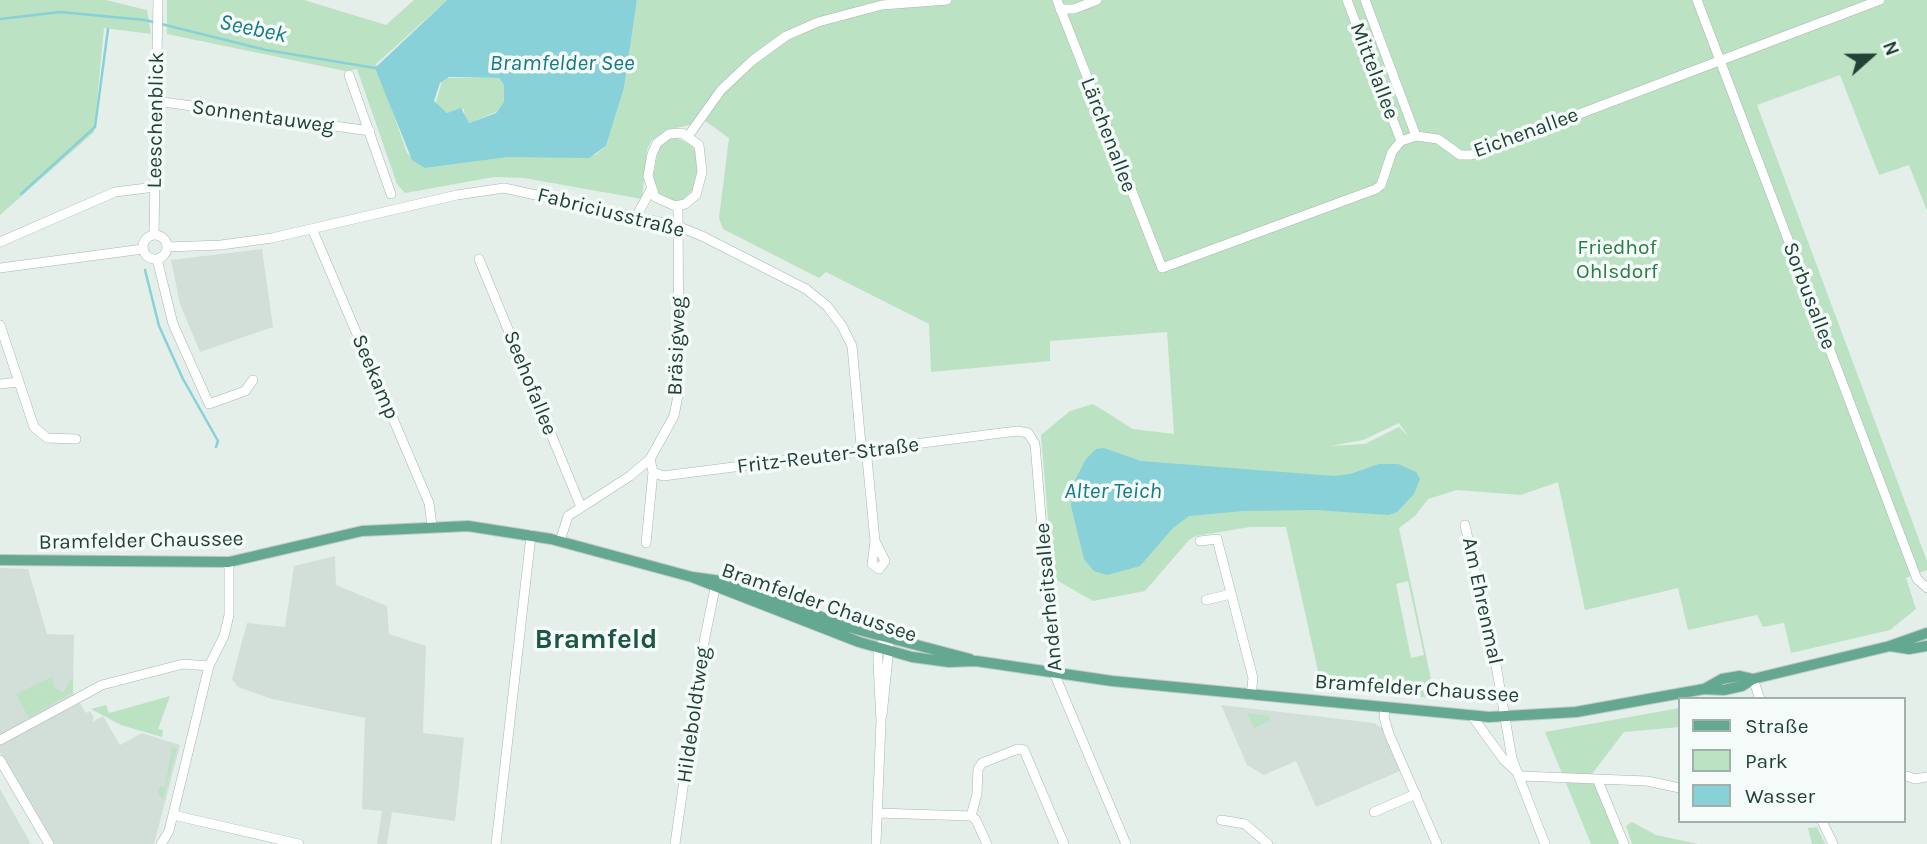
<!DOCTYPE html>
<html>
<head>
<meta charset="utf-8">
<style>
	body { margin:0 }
	#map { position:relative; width:1927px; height:844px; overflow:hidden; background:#e4efe9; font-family:Karla,sans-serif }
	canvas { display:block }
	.legend { position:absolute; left:1678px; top:697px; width:228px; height:126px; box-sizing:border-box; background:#f5fbf8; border:2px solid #a0b1ab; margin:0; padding:9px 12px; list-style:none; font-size:21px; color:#214337 }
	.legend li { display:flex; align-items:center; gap:14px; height:35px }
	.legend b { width:35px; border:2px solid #a0b1ab }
	.north { position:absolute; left:1836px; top:21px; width:70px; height:70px; -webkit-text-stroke:5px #f5fbf8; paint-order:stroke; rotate:69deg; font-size:19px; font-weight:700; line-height:28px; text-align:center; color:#214337 }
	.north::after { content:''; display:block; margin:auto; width:24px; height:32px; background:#214337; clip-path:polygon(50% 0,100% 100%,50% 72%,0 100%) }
</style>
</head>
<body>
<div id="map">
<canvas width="1927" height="844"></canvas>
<ul class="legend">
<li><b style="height:9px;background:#65a892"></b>Straße</li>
<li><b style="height:19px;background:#bbe2c3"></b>Park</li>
<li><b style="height:19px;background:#88d1d8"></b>Wasser</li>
</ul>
<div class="north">N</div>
</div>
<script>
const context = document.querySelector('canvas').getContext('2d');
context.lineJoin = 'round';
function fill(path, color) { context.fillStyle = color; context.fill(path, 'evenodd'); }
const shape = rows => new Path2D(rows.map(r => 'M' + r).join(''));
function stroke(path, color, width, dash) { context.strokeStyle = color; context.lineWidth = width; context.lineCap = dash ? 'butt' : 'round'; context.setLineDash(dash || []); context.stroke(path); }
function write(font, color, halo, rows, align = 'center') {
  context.font = font + ' Karla,sans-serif'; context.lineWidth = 7; context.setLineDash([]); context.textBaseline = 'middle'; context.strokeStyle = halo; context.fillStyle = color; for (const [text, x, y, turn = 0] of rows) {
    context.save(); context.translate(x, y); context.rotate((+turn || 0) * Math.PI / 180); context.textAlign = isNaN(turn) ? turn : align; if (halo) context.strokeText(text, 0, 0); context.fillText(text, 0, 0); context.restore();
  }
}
const built = shape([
	[262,249,273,327,200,352,180,304,171,260],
	[335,556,336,585,387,606,389,634,426,646,423,733,464,738,455,821,392,812,387,844,377,844,382,811,362,809,365,718,272,699,238,687,232,679,247,623,285,627,294,566],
	[0,568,28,569,47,634,74,635,73,692,86,713,90,711,94,718,92,722,103,716,120,745,142,733,180,745,154,844,48,844,0,752],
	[1221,705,1374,723,1382,728,1400,771,1316,807,1296,761,1264,775,1247,765],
	[0,789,31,844,0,844]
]);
const green = shape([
	[0,0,106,0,147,10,151,34,104,28,94,132,0,215],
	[167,0,304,0,386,25,414,0,447,0,376,64,407,153,425,168,509,157,595,155,606,146,624,88,637,0,1927,0,1927,211,1909,165,1879,175,1840,75,1757,105,1927,561,1927,570,1906,578,1916,609,1890,630,1791,653,1784,623,1763,627,1757,615,1688,630,1678,588,1585,610,1558,482,1521,495,1457,490,1428,499,1415,516,1399,528,1435,698,1322,689,1286,527,1250,527,1196,536,1189,540,1145,591,1093,601,1053,578,1041,435,1070,411,1093,404,1133,429,1174,434,1167,332,1050,341,1050,361,931,372,929,324,826,272,819,278,723,229,719,218,729,138,698,116,690,125,666,130,651,141,647,150,642,199,524,178,494,177,405,193,397,184,357,69,345,71,167,34],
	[1399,423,1408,436,1399,427,1365,444,1330,446,1363,440],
	[1408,581,1424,655,1411,658,1396,584],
	[443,78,499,78,504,85,505,102,496,112,469,123,465,120,464,109,447,113,435,105],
	[677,138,692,145,699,159,696,187,683,200,674,203,662,198,656,192,653,177,659,147,666,140],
	[52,677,54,687,63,693,73,677,73,692,29,718,16,694],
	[170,696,158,729,163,730,162,737,121,725,91,709,106,705,109,713],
	[1680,708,1680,727,1624,732,1592,774,1621,844,1591,844,1545,732],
	[1247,713,1268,716,1270,721,1254,728],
	[172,747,177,748,163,799,158,793,160,786,165,787],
	[1632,822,1656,835,1698,844,1632,844,1626,826],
	[1817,827,1825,844,1812,844,1808,828]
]);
const water = shape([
	[447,0,637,0,624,88,606,146,589,158,509,157,425,168,412,160,375,68],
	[449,77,499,78,504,85,504,102,496,113,469,123,461,108,447,113,434,101,440,83],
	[1104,448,1141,461,1334,476,1350,474,1379,464,1398,464,1416,472,1420,479,1414,494,1397,512,1389,515,1315,510,1243,511,1189,516,1173,528,1140,566,1107,575,1094,571,1084,559,1071,506,1072,486,1086,459,1096,449]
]);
const stream = shape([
	[0,19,60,12,145,20,266,50,375,68],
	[21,194,95,127,108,29],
	[145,270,159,326,183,379,218,441,216,447]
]);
const minor = shape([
	[1057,0,1162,268,1376,189,1381,185,1392,152,1401,141,1416,136,1438,139,1460,155,1471,155,1880,0],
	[1347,0,1401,141],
	[1365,0,1416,136],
	[1697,0,1917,579,1927,588],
	[1060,9,1074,9,1097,0],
	[349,75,391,194],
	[156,101,370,131],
	[682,133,699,145,702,172,696,195,685,204,675,206,655,197,648,176,652,154,657,143,669,134,682,133],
	[689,135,721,90,753,60,786,36,818,22,882,5,947,0],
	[636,217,651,189],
	[313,231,429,503,432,526],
	'143 247a12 12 0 1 1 24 0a12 12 0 1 1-24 0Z',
	[154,235,158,0],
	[0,242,115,192,155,187],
	[167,247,221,245,272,238,457,195,504,188,677,226,702,236,806,289,827,306,842,326,852,346,861,445,867,458,875,541],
	[157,259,173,324,209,404,245,391,253,380],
	[479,259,581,507],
	[0,268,143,249],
	[0,325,34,427,47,438,76,439],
	[0,384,18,382],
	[650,459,653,472,663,476,1017,431,1028,433,1035,444,1054,673,1126,844],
	[1465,525,1496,665,1512,759,1545,844],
	[560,541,568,516,630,476,650,459,674,416,679,390,678,206],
	[875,541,885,561,879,569,872,564,875,541],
	[1200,541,1217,539,1253,678,1251,695],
	[646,543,653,472],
	[1206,600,1231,594],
	[1753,679,1760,699],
	[1385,708,1384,717,1389,734,1437,844],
	[882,716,889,647],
	[1472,716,1504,760,1521,776,1647,781,1680,788],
	[0,740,102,685,183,664,209,666],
	[0,760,49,844],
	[1907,776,1915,779,1927,777],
	[1598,781,1624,844],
	[1374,812,1416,794],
	[877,813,971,816,976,820,987,844],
	[173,815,299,844],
	[971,816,977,794,978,769,982,763,1018,749,1024,750,1064,844],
	[1221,820,1245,824,1268,844],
	[1822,821,1833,844],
	[161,844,169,831,209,666,224,636,229,615,229,562],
	[496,844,531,535],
	[675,844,703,647,715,588],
	[876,844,881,721,878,663,878,648,888,638]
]);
const major = shape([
	[0,560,229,562,362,531,468,526,551,539,692,577,735,583,844,626,970,659],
	[692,577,859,642,912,657,949,662,976,661,1112,681,1489,717,1576,712,1704,689,1724,690,1742,686,1753,679,1890,646,1927,633],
	[1890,646,1909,649,1927,646],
	[1706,688,1722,679,1740,676,1753,679]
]);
const streetNames = [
	["Mittelallee",1374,71,69],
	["Sonnentauweg",263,117,8],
	["Leeschenblick",156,120,-89],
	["Eichenallee",1526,133,-20],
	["Lärchenallee",1108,135,69],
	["Fabriciusstraße",611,213,14],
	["Sorbusallee",1809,296,69],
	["Bräsigweg",677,346,-88],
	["Seekamp",375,377,67],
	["Seehofallee",530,383,68],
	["Fritz-Reuter-Straße",828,456,-7],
	["Bramfelder Chaussee",141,541,-1],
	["Anderheitsallee",1049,597,-95],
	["Am Ehrenmal",1482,601,78],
	["Bramfelder Chaussee",819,603,19],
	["Bramfelder Chaussee",1417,689,4],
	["Hildeboldtweg",694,715,-82]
];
const parkNames = [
	["Friedhof",1617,248],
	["Ohlsdorf",1617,272]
];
const waterNames = [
	["Seebek",253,29,12],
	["Bramfelder See",562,63],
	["Alter Teich",1113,491]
];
const districtNames = [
	["Bramfeld",596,640]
];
fill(built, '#d2dfd8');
fill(green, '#bbe2c3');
fill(water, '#88d1d8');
stroke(stream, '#88d1d8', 2.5);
stroke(minor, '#a6b8b0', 10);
stroke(major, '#c1cac7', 12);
stroke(minor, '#fff', 9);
stroke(major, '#65a892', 10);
write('21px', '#214337', '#f5fbf8', streetNames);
write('21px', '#277d43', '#f5fbf8', parkNames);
write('italic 23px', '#157a85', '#f5fbf8', waterNames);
write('bold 28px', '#1b5744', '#f5fbf8', districtNames);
</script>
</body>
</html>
